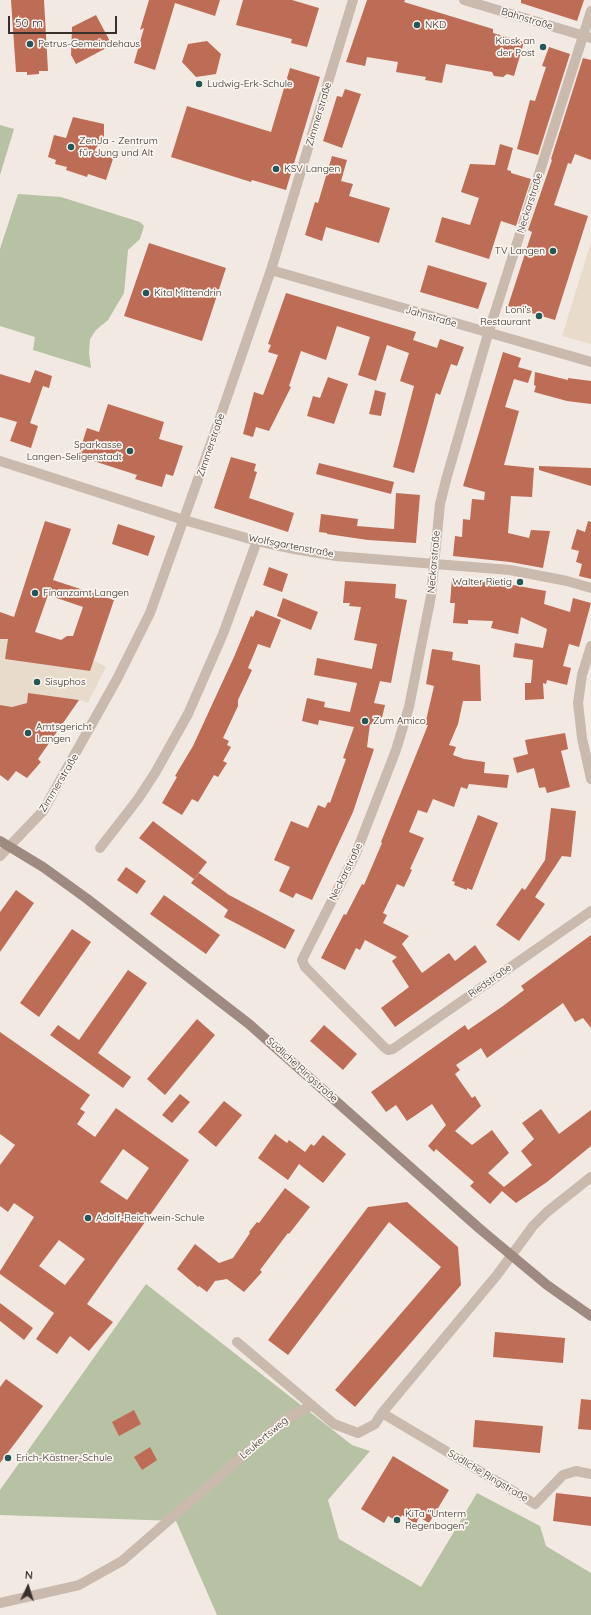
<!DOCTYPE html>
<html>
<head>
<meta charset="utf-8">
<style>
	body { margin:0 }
	#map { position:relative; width:591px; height:1615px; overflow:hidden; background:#f2eae2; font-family:Quicksand,sans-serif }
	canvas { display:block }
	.north { position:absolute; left:8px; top:1567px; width:40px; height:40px; -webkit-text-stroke:3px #faf4ef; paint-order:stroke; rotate:4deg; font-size:11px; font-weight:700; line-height:16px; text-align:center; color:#39302c }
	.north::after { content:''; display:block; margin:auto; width:14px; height:18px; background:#39302c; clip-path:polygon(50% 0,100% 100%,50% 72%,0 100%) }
	.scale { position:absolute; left:8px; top:16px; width:109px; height:18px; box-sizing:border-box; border:2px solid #39302c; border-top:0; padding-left:5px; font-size:12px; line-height:14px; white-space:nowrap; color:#39302c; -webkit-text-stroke:3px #faf4ef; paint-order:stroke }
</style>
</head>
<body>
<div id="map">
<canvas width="591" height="1615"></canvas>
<div class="north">N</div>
<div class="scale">50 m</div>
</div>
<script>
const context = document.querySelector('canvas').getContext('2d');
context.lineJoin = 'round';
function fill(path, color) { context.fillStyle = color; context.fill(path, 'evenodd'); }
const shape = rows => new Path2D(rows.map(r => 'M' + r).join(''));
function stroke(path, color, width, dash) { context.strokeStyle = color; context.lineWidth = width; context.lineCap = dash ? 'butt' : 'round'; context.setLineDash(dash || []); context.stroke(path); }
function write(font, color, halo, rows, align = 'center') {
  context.font = font + ' Quicksand,sans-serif'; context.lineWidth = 3.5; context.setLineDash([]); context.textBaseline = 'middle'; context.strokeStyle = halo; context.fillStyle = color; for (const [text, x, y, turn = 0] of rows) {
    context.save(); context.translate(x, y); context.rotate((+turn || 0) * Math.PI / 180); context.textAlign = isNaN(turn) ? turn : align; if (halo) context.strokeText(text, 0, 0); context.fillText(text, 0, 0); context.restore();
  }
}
const green = shape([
	[0,125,14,129,0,175],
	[18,194,61,197,140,222,144,226,140,239,128,250,124,293,108,320,96,330,90,339,89,353,91,368,33,350,35,337,0,326,0,249],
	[146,1284,352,1445,370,1451,328,1500,339,1539,421,1587,477,1493,540,1526,546,1546,591,1573,591,1615,217,1615,176,1521,0,1515,0,1490]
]);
const plaza = shape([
	[591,242,591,344,562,336],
	[0,639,15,640,14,648,7,647,5,659,90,671,93,660,106,667,88,703,79,700,28,694,27,703,12,707,0,705]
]);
const building = shape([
	[11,0,44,0,48,71,39,71,39,74,27,75,27,72,16,72],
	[149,0,220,0,215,16,175,3,155,70,134,63,144,28,140,30],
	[243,0,292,0,319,8,307,47,291,43,292,39,236,25],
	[367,0,405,0,404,2,493,29,493,33,524,42,514,76,507,74,503,77,494,76,492,72,446,64,442,83,425,80,426,77,396,72,398,62,367,57,365,66,346,62],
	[521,0,584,0,577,21,521,3],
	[96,15,112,45,76,64,71,55,72,27],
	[207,41,221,54,216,74,196,77,182,62,188,44],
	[549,47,570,54,538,155,517,149,530,100,535,101,546,67,542,66],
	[583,58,591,60,591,160,575,154,571,164,568,163,554,205,588,216,555,320,508,306,532,232,528,230,552,160,551,159],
	[290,68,320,77,286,190,252,180,251,182,171,157,187,106,271,132],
	[345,89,361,94,342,148,323,141,337,96,342,97],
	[73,117,104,124,104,136,94,151,114,156,106,180,88,174,87,177,66,170,67,167,55,164,56,160,48,157,54,135,66,138],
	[500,144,513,148,507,170,511,171,511,173,531,179,516,226,501,221,489,259,435,242,442,217,470,225,479,198,461,192,470,164,495,165],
	[332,156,347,160,341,181,353,184,349,196,390,208,379,243,326,227,322,241,305,235,315,202,318,203],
	[149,243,226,268,202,341,124,316],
	[428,265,487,283,478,309,420,292],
	[286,293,416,332,413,340,437,348,440,339,464,347,457,366,451,364,440,395,436,393,414,473,393,467,414,386,400,381,409,353,387,345,376,381,358,375,370,337,337,326,326,360,301,351,289,386,291,387,269,431,256,427,253,437,243,434,254,392,263,395,278,355,268,352,271,345,268,344],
	[503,352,521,358,518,367,532,371,528,383,514,379,505,407,519,411,504,465,534,468,532,497,511,496,508,533,529,538,531,530,550,531,543,568,510,562,453,556,455,536,462,537,463,519,470,520,472,499,484,500,485,492,463,486],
	[35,370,52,376,49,388,43,386,30,423,38,426,31,448,10,441,17,422,0,417,0,374,30,383],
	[535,372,568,380,568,378,591,381,591,404,567,401,534,392,536,386,534,385],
	[328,377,348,384,334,424,307,416,313,396,320,398],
	[375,390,386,393,381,416,369,414],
	[108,404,164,422,159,439,183,446,173,476,166,474,162,487,135,479,137,475,78,456,87,428,99,432],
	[231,457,256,464,254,471,257,472,249,498,294,513,288,532,214,508],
	[319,463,394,482,391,494,316,474],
	[539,466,591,468,591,486,539,470],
	[396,493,420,495,416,543,368,540,327,534,327,533,319,532,321,514,358,519,357,526,394,529],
	[45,521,71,529,53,580,114,600,90,671,5,659,8,639,0,639,0,612,14,617],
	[48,595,83,607,73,636,67,636,61,640,35,632],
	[588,521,591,522,591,579,579,576,582,564,576,562,579,551,571,549,577,529,585,532],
	[118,524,155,536,148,556,112,544],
	[269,567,288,574,282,592,263,585],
	[452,579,502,583,546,591,544,604,570,612,573,598,591,603,579,647,569,644,563,666,571,668,567,685,547,680,546,684,543,683,544,699,525,700,525,683,531,683,533,660,513,657,515,643,543,648,547,629,521,617,518,634,491,628,493,621,468,620,468,624,453,623,455,603,450,603],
	[345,581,396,584,395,598,407,600,391,683,380,681,374,703,385,705,380,726,370,724,367,747,374,749,353,812,312,900,296,893,293,898,279,891,290,867,274,860,291,821,308,828,318,805,325,808,328,802,330,803,346,759,343,758,354,727,319,720,318,725,302,721,307,698,325,702,324,707,350,712,357,683,314,675,317,658,372,669,377,644,354,640,361,607,349,606,350,603,343,603],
	[283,598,318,612,311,630,277,616],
	[256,610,281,620,270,648,258,644,248,668,252,670,238,700,238,706,223,738,229,741,227,745,231,747,223,761,227,763,218,777,214,775,198,802,192,799,182,815,162,803,177,777,175,776,193,746,234,657,251,616,253,617],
	[432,649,453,652,452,660,480,665,481,701,463,701,458,724,449,745,456,747,453,755,464,759,485,762,484,773,509,775,507,788,469,784,467,789,461,787,454,807,433,799,427,813,418,810,409,832,424,838,410,869,412,870,404,887,397,884,383,913,387,915,383,923,409,936,402,944,422,973,449,953,455,961,475,945,487,962,395,1027,381,1008,409,987,392,961,397,957,365,940,360,950,356,948,345,970,321,958,344,914,346,915,362,884,364,885,382,843,381,842,428,725,425,725,434,686,426,684],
	[28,693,79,700,38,759,41,762,27,778,16,771,8,781,0,775,0,705,12,707,27,703],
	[565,733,568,749,561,751,570,787,547,793,545,787,539,788,534,768,517,773,513,758,528,754,525,740],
	[551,808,576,811,571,857,562,856,535,897,545,904,519,941,496,925,522,888,525,890,545,860],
	[478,815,498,823,472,890,467,888,467,890,454,885,455,882,452,881],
	[153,821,207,862,194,879,139,838],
	[126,867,146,881,137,894,117,880],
	[199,873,229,895,295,930,285,949,224,917,228,910,191,883],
	[16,890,34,903,0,952,0,912],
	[164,895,220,935,206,954,150,914],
	[72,929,91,942,39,1017,20,1003],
	[591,935,591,1028,583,1018,575,1022,563,1003,487,1058,481,1048,456,1065,460,1070,455,1074,472,1098,475,1096,481,1106,455,1131,472,1145,492,1130,509,1153,488,1173,504,1187,532,1165,521,1151,534,1139,522,1123,541,1109,559,1134,591,1110,591,1146,547,1182,516,1203,502,1191,490,1204,470,1186,474,1182,436,1149,434,1152,428,1146,446,1125,432,1104,407,1121,396,1105,386,1112,371,1092,465,1025,468,1030,503,1006,524,990,521,986],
	[128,970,147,983,98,1053,131,1077,123,1088,50,1035,58,1025,79,1040],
	[197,1019,215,1035,165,1095,147,1079],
	[324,1025,357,1054,343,1070,310,1041],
	[0,1032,90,1095,80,1109,85,1112,77,1124,95,1137,116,1108,189,1160,87,1304,113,1322,89,1351,70,1336,57,1354,36,1339,54,1313,0,1274,0,1271,34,1217,14,1203,8,1212,0,1206,0,1165,15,1145,0,1134],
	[123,1149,149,1168,127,1200,100,1182],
	[59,1240,85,1259,65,1285,39,1266],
	[180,1094,190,1102,172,1123,162,1115],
	[224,1101,242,1115,216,1147,198,1132],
	[275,1134,287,1143,289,1140,305,1152,311,1144,314,1146,323,1135,346,1154,323,1183,299,1164,288,1180,258,1158],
	[285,1188,310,1207,289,1234,288,1233,260,1270,262,1272,244,1292,227,1279,215,1281,207,1292,199,1286,198,1287,177,1269,195,1244,219,1263,233,1258,250,1233,249,1232,257,1222,259,1223],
	[407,1202,458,1247,461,1285,355,1407,335,1390,441,1267,389,1222,288,1355,268,1340,368,1207],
	[0,1303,33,1328,24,1340,0,1321],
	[495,1332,565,1338,563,1363,493,1357],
	[6,1379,43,1406,0,1463,0,1387],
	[581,1399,591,1400,591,1430,578,1429],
	[134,1410,141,1424,119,1436,112,1422],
	[475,1420,543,1426,540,1453,473,1447],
	[150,1447,157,1460,142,1470,134,1457],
	[393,1456,449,1490,429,1523,419,1517,416,1524,402,1515,398,1522,388,1516,384,1523,361,1509],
	[556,1493,591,1497,591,1526,553,1521]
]);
const minor = shape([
	[464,0,591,38],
	[591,11,488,334,446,480,440,504,431,596,409,707,396,750,356,853,302,960,305,967,384,1047,388,1050,393,1049,591,911],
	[271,270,591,362],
	[0,461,184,520,257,541,294,549,336,556,510,570,567,581,591,588],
	[591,646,582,675,578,703,582,738,591,779],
	[100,848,138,799,155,773,188,714,223,634,257,541],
	[0,856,43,811,117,679,150,613,215,432,271,270,353,0],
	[237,1342,334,1424,358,1433,375,1424,382,1413,497,1275,533,1226,547,1212,591,1177],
	[382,1413,535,1504,563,1475,576,1471,591,1474],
	[0,1603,79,1585,122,1561,284,1420,312,1405]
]);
const secondary = shape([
	[0,841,43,867,86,898,249,1024,480,1229,547,1285,591,1316]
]);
const markers = [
	[417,25,4,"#245658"],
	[30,44,4,"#245658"],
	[543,47,4,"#245658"],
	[199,84,4,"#245658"],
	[71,147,4,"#245658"],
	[276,169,4,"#245658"],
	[553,251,4,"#245658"],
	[146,293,4,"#245658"],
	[539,316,4,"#245658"],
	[130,451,4,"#245658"],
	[520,582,4,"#245658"],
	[35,593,4,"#245658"],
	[37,682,4,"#245658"],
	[365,721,4,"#245658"],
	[28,733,4,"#245658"],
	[88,1218,4,"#245658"],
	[8,1458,4,"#245658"],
	[397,1520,4,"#245658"]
];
const streetNames = [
	["Bahnstraße",527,19,17],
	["Zimmerstraße",319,114,-73],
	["Neckarstraße",530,203,-72],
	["Jahnstraße",431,317,16],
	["Zimmerstraße",211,445,-71],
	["Wolfsgartenstraße",291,546,11],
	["Neckarstraße",434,562,-85],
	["Zimmerstraße",59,783,-59],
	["Neckarstraße",346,872,-64],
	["Riedstraße",490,981,-35],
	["Südliche Ringstraße",302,1070,42],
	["Leukertsweg",264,1438,-40],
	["Südliche Ringstraße",488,1476,31]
];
const poiNames = [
	["NKD",425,25],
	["Kiosk an",535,41,"right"],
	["der Post",535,53,"right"],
	["Petrus-Gemeindehaus",38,44],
	["Ludwig-Erk-Schule",207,84],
	["ZenJa - Zentrum",79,141],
	["für Jung und Alt",79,153],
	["KSV Langen",284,169],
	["TV Langen",545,251,"right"],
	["Kita Mittendrin",154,293],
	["Loni's",531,310,"right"],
	["Restaurant",531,322,"right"],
	["Sparkasse",122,445,"right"],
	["Langen-Seligenstadt",122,457,"right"],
	["Walter Rietig",512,582,"right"],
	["Finanzamt Langen",43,593],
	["Sisyphos",45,682],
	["Zum Amico",373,721],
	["Amtsgericht",36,727],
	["Langen",36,739],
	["Adolf-Reichwein-Schule",96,1218],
	["Erich-Kästner-Schule",16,1458],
	["KiTa \"Unterm",405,1514],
	["Regenbogen\"",405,1526]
];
fill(green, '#b7c1a3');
fill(plaza, '#e9dbcb');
fill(building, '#bd6c55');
stroke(minor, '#cabaae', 10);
stroke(secondary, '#9e8a80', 10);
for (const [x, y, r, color] of markers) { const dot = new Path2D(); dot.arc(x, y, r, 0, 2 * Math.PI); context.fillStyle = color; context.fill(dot); stroke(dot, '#faf4ef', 1.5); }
write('10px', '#39302c', '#faf4ef', streetNames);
write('10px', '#39302c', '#faf4ef', poiNames, 'left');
</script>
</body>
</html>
